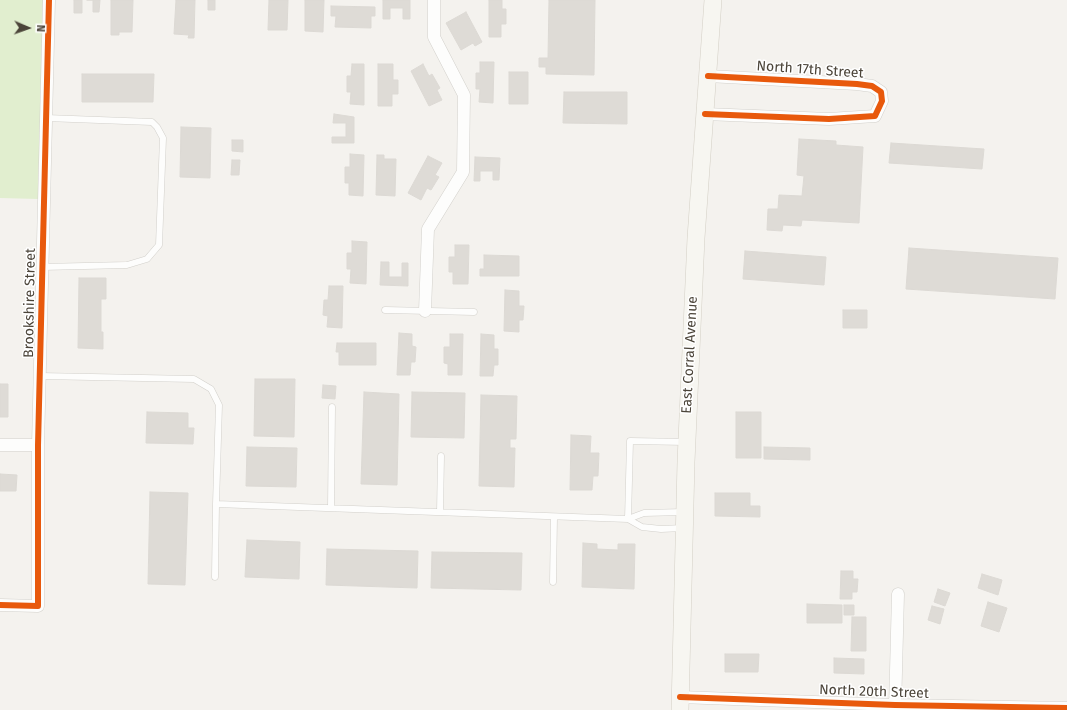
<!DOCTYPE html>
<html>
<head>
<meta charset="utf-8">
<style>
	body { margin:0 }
	#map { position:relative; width:1067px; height:710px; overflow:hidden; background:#f4f2ee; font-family:"Fira Sans",sans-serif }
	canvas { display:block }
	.north { position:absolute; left:8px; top:8px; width:40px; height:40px; -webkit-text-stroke:3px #fff; paint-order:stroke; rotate:92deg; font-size:11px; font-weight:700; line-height:16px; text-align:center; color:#4b4439 }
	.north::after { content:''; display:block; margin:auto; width:14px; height:18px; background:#4b4439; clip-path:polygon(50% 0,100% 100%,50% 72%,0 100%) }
</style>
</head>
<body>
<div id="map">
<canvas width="1067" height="710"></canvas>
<div class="north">N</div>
</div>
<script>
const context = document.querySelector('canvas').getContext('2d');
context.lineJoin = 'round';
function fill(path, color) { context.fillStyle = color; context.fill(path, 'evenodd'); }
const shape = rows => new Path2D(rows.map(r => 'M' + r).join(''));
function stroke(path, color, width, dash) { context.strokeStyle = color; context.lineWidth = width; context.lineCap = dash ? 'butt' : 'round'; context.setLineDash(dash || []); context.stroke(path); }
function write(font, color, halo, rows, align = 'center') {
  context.font = font + ' "Fira Sans",sans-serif'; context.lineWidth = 3; context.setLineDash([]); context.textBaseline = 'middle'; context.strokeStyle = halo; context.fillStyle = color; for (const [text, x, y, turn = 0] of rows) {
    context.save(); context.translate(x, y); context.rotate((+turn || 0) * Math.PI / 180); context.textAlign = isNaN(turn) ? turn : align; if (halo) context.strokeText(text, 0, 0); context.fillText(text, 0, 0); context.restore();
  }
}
const green = shape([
	[0,0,43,0,38,199,0,198]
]);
const building = shape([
	[74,0,82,0,82,13,74,13,74,0],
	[87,0,100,0,99,12,93,12,93,0,87,0],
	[111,0,133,0,132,32,119,32,119,35,111,35,111,0],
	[176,0,195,0,194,38,188,38,189,35,174,34,176,0],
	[208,0,215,0,215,10,208,10,208,0],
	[269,0,288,0,287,30,268,30,269,0],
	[305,0,324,0,323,32,305,31,305,0],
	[383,0,410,0,410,19,403,19,403,8,390,8,390,19,383,19,383,0],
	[489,0,502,0,502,9,506,9,506,24,501,24,501,37,489,37,489,0],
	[549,0,595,0,594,75,546,74,546,67,539,67,539,58,548,58,549,0],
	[331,6,375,7,375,16,371,16,371,28,335,27,336,16,331,16,331,6],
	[466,12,482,42,475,46,473,43,461,50,446,23,466,12],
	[480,62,494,62,493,103,479,102,480,89,476,89,476,73,480,73,480,62],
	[352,64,364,64,364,105,350,104,351,92,347,92,347,76,351,76,352,64],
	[378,64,393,64,393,80,398,80,398,94,392,94,392,106,378,106,378,64],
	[423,64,429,76,432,74,440,88,437,90,442,100,429,106,411,71,423,64],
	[509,72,528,72,528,104,509,104,509,72],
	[82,74,154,74,153,102,82,102,82,74],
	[564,92,627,92,627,124,563,123,564,92],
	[334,114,354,117,354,143,332,143,332,137,346,137,346,123,333,123,334,114],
	[181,127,211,128,210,178,180,177,181,127],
	[799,139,836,141,836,145,863,147,859,223,802,220,801,226,783,225,782,231,767,230,768,209,778,209,779,195,802,196,804,176,797,175,799,139],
	[232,140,243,140,243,152,232,151,232,140],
	[891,143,984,149,982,169,889,163,891,143],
	[350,154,364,155,363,196,349,195,349,183,345,183,345,167,350,167,350,154],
	[377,155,384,155,384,159,396,159,395,196,376,195,377,155],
	[428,156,442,163,435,175,439,177,431,190,427,188,421,200,408,193,428,156],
	[475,157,500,158,499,180,493,180,493,171,480,171,480,181,474,181,475,157],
	[232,160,240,160,239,175,231,175,232,160],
	[352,241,367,242,366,284,350,283,351,269,347,269,347,253,352,253,352,241],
	[455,245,469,245,468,284,453,284,453,272,449,272,449,257,455,257,455,245],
	[909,248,1058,258,1055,299,906,289,909,248],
	[745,251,826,257,824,285,743,279,745,251],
	[484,255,519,256,519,276,480,276,480,269,484,269,484,255],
	[381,262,389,262,389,277,402,277,402,263,408,263,408,286,380,285,381,262],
	[79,278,106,278,106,299,101,299,101,332,103,332,103,349,78,348,79,278],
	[329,286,343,286,342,328,327,327,328,316,323,315,324,300,328,300,329,286],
	[505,290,519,291,519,306,524,306,523,320,519,320,519,332,504,331,505,290],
	[843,310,867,310,867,328,843,328,843,310],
	[399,333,412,334,412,346,416,347,415,362,411,362,410,375,397,375,399,333],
	[450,334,463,334,462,375,448,375,448,364,444,363,444,347,450,347,450,334],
	[481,334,494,335,494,349,498,349,498,365,494,365,493,376,480,376,481,334],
	[337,343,376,343,376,365,339,365,339,352,336,352,337,343],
	[255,379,295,379,294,437,254,436,255,379],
	[0,384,8,384,8,417,0,417,0,384],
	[323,385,336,386,335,399,322,398,323,385],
	[364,392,399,394,397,485,361,484,364,392],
	[412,392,465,393,464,438,411,437,412,392],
	[481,395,517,396,516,439,510,439,510,448,515,448,514,487,479,486,481,395],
	[147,412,188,413,188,428,194,428,193,444,146,443,147,412],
	[736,412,761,412,761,458,736,458,736,412],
	[571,435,591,436,590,453,599,453,598,476,593,476,592,490,570,490,571,435],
	[247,447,297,448,296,487,246,486,247,447],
	[764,447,810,448,810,460,764,459,764,447],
	[0,474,17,475,16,491,0,491,0,474],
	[150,492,188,493,185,585,148,584,150,492],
	[715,493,750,493,750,506,760,506,760,517,715,516,715,493],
	[247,540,300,542,299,579,245,577,247,540],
	[583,543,597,544,597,549,618,550,618,544,635,544,634,589,582,587,583,543],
	[327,549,418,551,417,588,326,585,327,549],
	[432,552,522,553,521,590,431,588,432,552],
	[841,571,853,571,853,579,858,579,857,592,852,592,852,599,840,599,841,571],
	[982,574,1002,580,998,595,978,588,982,574],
	[938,589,950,593,945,606,934,602,938,589],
	[988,602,1007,608,999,632,981,626,988,602],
	[807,604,842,605,842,623,807,623,807,604],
	[844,605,854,605,854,615,844,615,844,605],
	[932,606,944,609,940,624,928,620,932,606],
	[852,617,866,617,866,651,851,651,852,617],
	[725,654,759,654,758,672,725,672,725,654],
	[834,658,864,659,864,674,834,673,834,658]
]);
const service = shape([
	[42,267,127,265,147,259,159,245,163,138,157,127,152,122,46,118],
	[385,310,474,312],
	[40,376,194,379,211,389,219,405,216,504,628,519,644,513,683,512],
	[331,508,332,407],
	[440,512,441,456],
	[628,519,630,441,686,442],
	[628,519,642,527,661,529,683,528],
	[215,577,216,504],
	[553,582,554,517]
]);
const minor = shape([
	[705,114,829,119,875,116,882,101,881,92,872,86,857,84,708,76],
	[425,311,428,229,463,172,464,95,434,37,434,0],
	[0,445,38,445],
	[0,605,38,606,38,445,49,0],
	[680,697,895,705,1067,708],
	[895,710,898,594]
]);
const secondary = shape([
	[680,710,686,462,696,238,713,0]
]);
const cycleway = shape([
	[705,114,829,119,875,116,882,101,881,92,872,86,857,84,708,76],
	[0,605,38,606,38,445,49,0],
	[680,697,895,705,1067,708]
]);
const streetNames = [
	["North 17th Street",810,70,4],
	["Brookshire Street",30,303,-89],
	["East Corral Avenue",690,355,-87],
	["North 20th Street",874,692,2]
];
fill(green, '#e1eecf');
fill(building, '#dedbd6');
stroke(building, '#dcd9d4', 1);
stroke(service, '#d2d0cb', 7);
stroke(minor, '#d2d0cb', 13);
stroke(secondary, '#d3cfc5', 18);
stroke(service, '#fdfdfc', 6);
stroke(minor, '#fdfdfc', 12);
stroke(secondary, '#f7f6f1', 17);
stroke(cycleway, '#e8590c', 6);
write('14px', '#4b4439', '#fff', streetNames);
</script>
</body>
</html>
